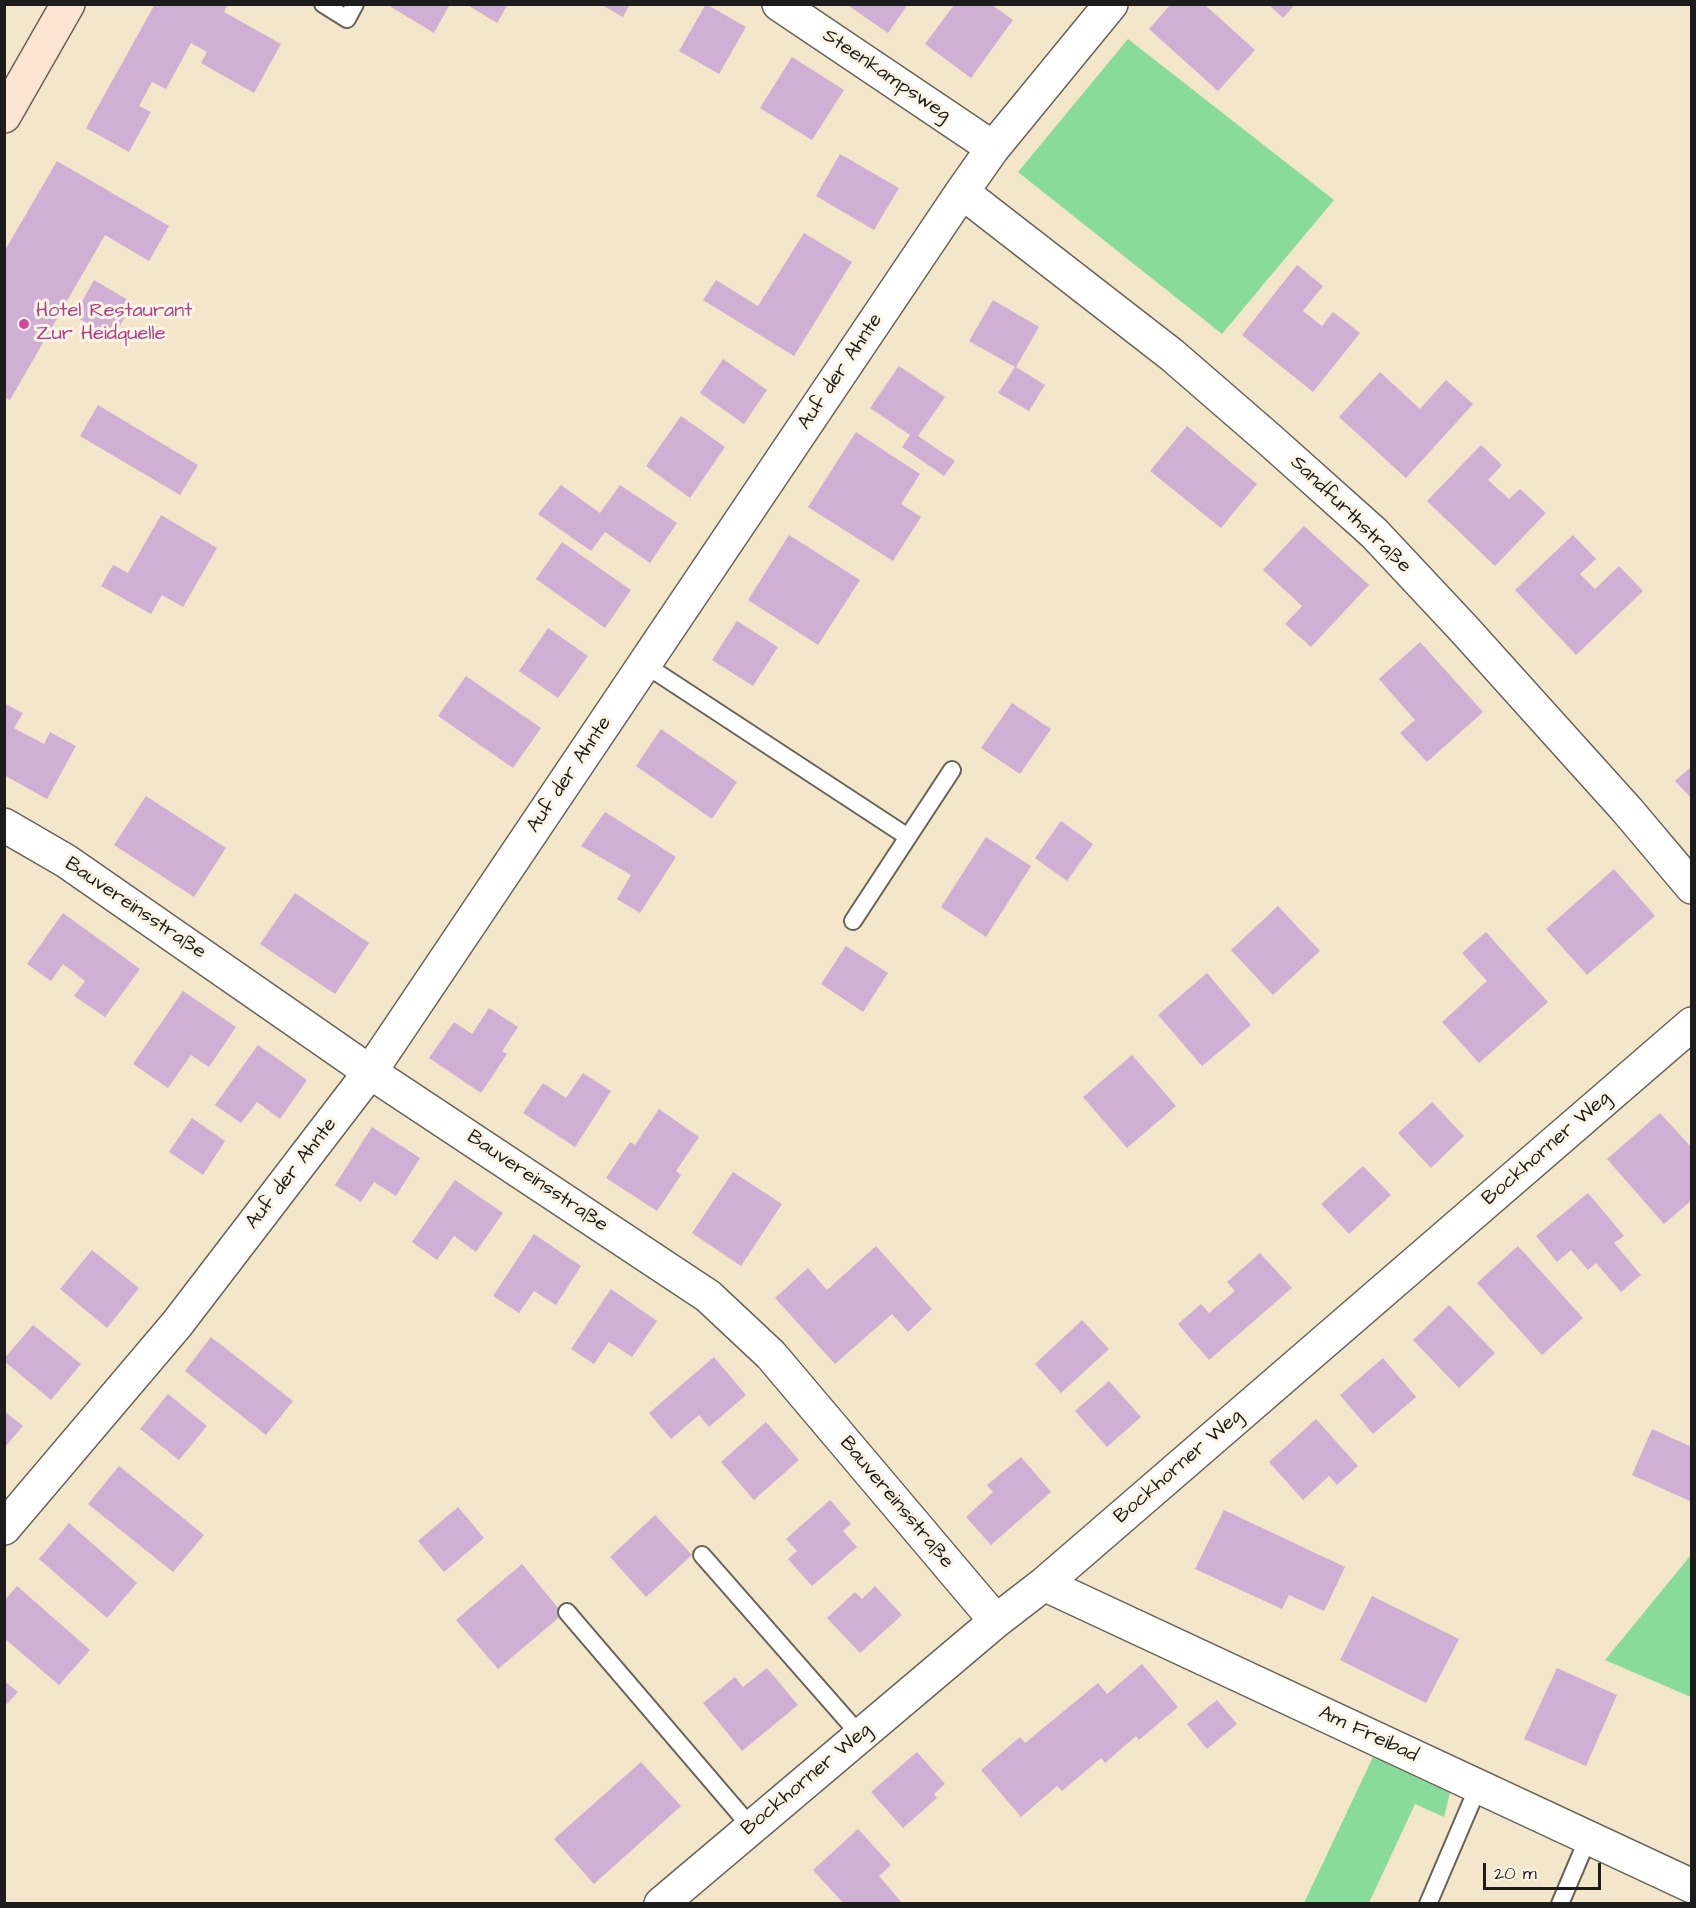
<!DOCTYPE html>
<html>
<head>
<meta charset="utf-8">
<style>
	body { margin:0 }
	#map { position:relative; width:1696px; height:1908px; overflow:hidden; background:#f3e6ca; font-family:"Architects Daughter",sans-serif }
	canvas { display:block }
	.frame { position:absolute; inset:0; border:6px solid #1c1c1c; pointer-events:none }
	.scale { position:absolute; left:1483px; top:1863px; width:118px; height:27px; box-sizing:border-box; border:3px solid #1c1c1c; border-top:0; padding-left:8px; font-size:18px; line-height:21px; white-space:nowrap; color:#1c1c1c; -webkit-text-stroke:4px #fcf5e5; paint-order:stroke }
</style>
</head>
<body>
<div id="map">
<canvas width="1696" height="1908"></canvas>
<div class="frame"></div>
<div class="scale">20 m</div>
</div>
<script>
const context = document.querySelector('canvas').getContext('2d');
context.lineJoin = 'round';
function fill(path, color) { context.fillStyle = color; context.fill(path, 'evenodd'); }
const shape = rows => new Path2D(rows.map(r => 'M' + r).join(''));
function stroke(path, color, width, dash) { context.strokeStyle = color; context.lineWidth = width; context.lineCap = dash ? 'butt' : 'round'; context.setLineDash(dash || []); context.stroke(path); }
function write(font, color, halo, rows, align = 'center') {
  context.font = font + ' "Architects Daughter",sans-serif'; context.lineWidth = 6; context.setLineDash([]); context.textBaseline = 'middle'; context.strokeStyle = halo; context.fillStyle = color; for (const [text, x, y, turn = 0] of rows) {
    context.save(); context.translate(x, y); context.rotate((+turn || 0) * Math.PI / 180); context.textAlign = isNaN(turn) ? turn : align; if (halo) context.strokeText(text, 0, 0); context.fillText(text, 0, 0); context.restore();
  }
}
const green = shape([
	[1128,39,1334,200,1222,334,1018,172],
	[1691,1555,1691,1697,1605,1660],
	[1373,1757,1450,1793,1444,1817,1415,1804,1369,1903,1304,1903]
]);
const building = shape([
	[155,4,228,4,224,12,281,44,254,93,201,63,207,52,191,43,166,89,152,82,139,106,151,112,129,152,86,128],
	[392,4,450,4,434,33,391,7],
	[466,4,508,4,497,23],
	[600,4,630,4,623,17],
	[706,4,746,27,719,74,679,51],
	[846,4,908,4,888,33],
	[1171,4,1204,4,1255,50,1218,91,1149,29],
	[1268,4,1295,4,1283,18],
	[954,5,992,5,1013,20,971,78,925,44],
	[792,57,844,90,812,140,760,108],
	[840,154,899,188,874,230,816,196],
	[57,161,169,226,149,261,105,235,10,400,4,397,4,252],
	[804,233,852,262,794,356,703,300,716,280,758,306],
	[1297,265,1323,286,1303,311,1322,326,1333,312,1360,333,1313,392,1242,335],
	[94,280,133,303,113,338,74,316],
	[993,300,1039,327,1016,367,1045,385,1029,411,998,393,1015,367,969,341],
	[723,359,767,390,744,424,700,393],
	[899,366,945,397,918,436,955,461,944,476,902,447,910,435,870,408],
	[1380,372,1420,409,1446,380,1473,404,1406,478,1339,417],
	[98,405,198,465,180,495,80,436],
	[681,416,725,447,690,498,646,466],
	[1187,426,1257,484,1221,528,1150,471],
	[856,432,920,474,901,504,921,517,893,561,808,507],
	[1481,445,1502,465,1488,480,1509,499,1520,489,1546,513,1495,566,1427,501],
	[561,485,600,513,620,485,677,523,650,563,605,532,591,551,538,514],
	[161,515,217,548,183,607,162,595,151,614,101,586,113,565,128,573],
	[1304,526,1369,585,1311,647,1285,624,1302,606,1263,570],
	[789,535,860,580,818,645,748,600],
	[1573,535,1596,559,1580,574,1595,589,1619,566,1643,591,1576,655,1515,590],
	[562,542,631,590,605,628,536,579],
	[737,621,778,647,753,686,712,660],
	[548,628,588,656,558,698,519,671],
	[1420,642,1483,712,1427,762,1400,733,1415,720,1379,679],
	[466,676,541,728,513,768,438,716],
	[4,703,23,713,14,728,44,744,50,732,76,746,47,799,4,775],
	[1012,703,1051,729,1020,774,981,748],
	[661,729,737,782,712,819,636,766],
	[1692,766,1692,799,1675,781],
	[146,796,226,848,194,897,114,845],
	[605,812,676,857,640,913,617,899,631,875,581,846],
	[1061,821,1093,844,1067,881,1035,858],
	[986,837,1031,866,986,937,941,907],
	[1614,869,1655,916,1587,975,1546,929],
	[295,893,369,943,335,994,260,944],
	[1278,906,1320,951,1273,995,1231,950],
	[63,913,140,969,105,1017,74,996,85,981,63,964,51,981,27,964],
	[1486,932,1548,1002,1479,1063,1442,1022,1487,981,1462,953],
	[846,946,888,973,863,1012,821,984],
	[1207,973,1251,1025,1202,1066,1158,1015],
	[183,991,236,1027,209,1067,191,1055,168,1088,133,1064],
	[489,1008,518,1027,502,1051,507,1054,481,1093,429,1058,454,1022,472,1034],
	[258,1045,307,1080,280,1119,257,1102,241,1123,215,1105],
	[1132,1055,1176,1106,1127,1148,1083,1097],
	[583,1073,611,1091,575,1147,523,1113,543,1083,566,1098],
	[1432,1102,1464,1136,1431,1168,1398,1133],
	[659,1109,699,1137,676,1171,681,1175,657,1211,606,1178,630,1142,635,1145],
	[1660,1113,1692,1148,1692,1200,1664,1224,1607,1159],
	[192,1118,225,1141,203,1175,169,1152],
	[372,1127,420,1158,396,1196,374,1182,361,1202,335,1185],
	[1363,1166,1391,1195,1349,1234,1321,1204],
	[733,1172,782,1204,741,1266,692,1233],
	[455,1180,503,1213,476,1252,454,1236,437,1260,412,1242],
	[1588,1193,1624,1236,1614,1243,1641,1275,1621,1292,1596,1263,1588,1270,1571,1250,1557,1262,1536,1236],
	[534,1234,581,1266,556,1305,534,1291,519,1313,493,1296],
	[876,1246,932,1309,908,1332,892,1314,835,1364,775,1298,808,1268,827,1290],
	[1518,1246,1583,1318,1542,1355,1477,1283],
	[92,1250,139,1288,107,1328,60,1289],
	[1260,1253,1292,1288,1209,1360,1178,1324,1201,1304,1209,1313,1235,1291,1227,1282],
	[611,1289,657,1321,632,1357,609,1342,594,1364,571,1349],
	[1449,1305,1495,1353,1459,1388,1413,1340],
	[1082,1320,1109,1349,1061,1393,1035,1364],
	[33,1325,81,1364,51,1400,4,1361,4,1359],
	[211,1337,293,1401,266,1435,185,1371],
	[714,1357,746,1395,709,1427,699,1415,671,1439,649,1413],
	[1383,1358,1416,1397,1373,1434,1340,1395],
	[1109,1381,1141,1417,1107,1447,1075,1411],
	[168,1394,207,1426,179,1460,140,1429],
	[4,1411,23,1426,4,1448],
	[1316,1419,1358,1466,1337,1485,1329,1476,1303,1500,1269,1462],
	[766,1422,799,1460,754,1500,721,1462],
	[1652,1429,1692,1447,1692,1502,1632,1475],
	[1021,1457,1051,1492,991,1545,966,1517,993,1492,987,1485],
	[119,1466,204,1535,173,1572,88,1504],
	[830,1500,851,1524,843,1531,857,1547,812,1586,788,1559,797,1551,786,1539],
	[458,1507,484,1538,444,1572,418,1541],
	[1224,1510,1345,1567,1324,1611,1289,1595,1282,1609,1195,1569],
	[655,1515,692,1555,646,1597,610,1557],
	[69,1523,137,1583,107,1618,39,1559],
	[522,1564,563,1614,498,1669,456,1620],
	[17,1586,90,1650,59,1685,4,1638,4,1601],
	[875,1586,902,1615,860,1653,827,1618,855,1592,862,1599],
	[1372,1596,1459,1639,1426,1703,1340,1660],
	[1142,1664,1178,1707,1139,1740,1136,1736,1105,1763,1101,1758,1062,1791,1057,1786,1021,1817,981,1770,1020,1737,1025,1743,1098,1683,1107,1694],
	[767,1668,798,1705,742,1751,703,1703,735,1677,743,1687],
	[1557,1668,1617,1695,1586,1766,1524,1739],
	[4,1681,18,1692,4,1707],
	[1217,1700,1237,1724,1207,1749,1187,1724],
	[917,1752,945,1784,934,1794,937,1798,903,1828,871,1792],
	[641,1762,681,1806,594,1884,554,1839],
	[858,1829,891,1865,879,1876,903,1904,844,1904,813,1870]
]);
const lane = shape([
	[323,4,347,19,355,4],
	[644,664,908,837,853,921],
	[908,837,952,770],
	[702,1555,860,1735],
	[567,1612,751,1827],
	[1428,1904,1478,1787],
	[1560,1904,1588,1838]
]);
const street = shape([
	[779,4,993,148],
	[962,192,1172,355,1270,440,1374,533,1463,628,1627,810,1692,887],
	[4,825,66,861,370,1072,708,1296,771,1355,996,1621],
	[4,1528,177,1324,370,1072,962,192,993,148,1111,4],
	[1044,1584,1692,1886],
	[661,1904,996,1621,1044,1584,1692,1024]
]);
const secondary = shape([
	[4,116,68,4]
]);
const markers = [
	[24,324,6,"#d1479c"]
];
const streetNames = [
	["Steenkampsweg",886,76,34],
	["Auf der Ahnte",841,372,-56],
	["Sandfurthstraße",1350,515,44],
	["Auf der Ahnte",570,775,-56],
	["Bauvereinsstraße",135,909,34],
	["Bockhorner Weg",1547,1149,-41],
	["Auf der Ahnte",292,1174,-52],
	["Bauvereinsstraße",537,1182,34],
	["Bockhorner Weg",1179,1467,-41],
	["Bauvereinsstraße",896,1503,50],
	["Am Freibad",1368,1735,25],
	["Bockhorner Weg",807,1780,-40]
];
const hotelNames = [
	["Hotel Restaurant",36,312],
	["Zur Heidquelle",36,335]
];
fill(green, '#89db9c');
fill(building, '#d0afd5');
stroke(lane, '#676359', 20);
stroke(street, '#676359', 36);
stroke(secondary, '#676359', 36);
stroke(lane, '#fff', 16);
stroke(street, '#fff', 33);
stroke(secondary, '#fde4d0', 33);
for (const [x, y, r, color] of markers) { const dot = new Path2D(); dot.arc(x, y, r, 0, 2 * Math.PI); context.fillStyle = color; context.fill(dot); stroke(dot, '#fcf5e5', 2); }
write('20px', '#1c1c1c', '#fcf5e5', streetNames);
write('20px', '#b23c85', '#fcf5e5', hotelNames, 'left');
</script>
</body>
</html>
